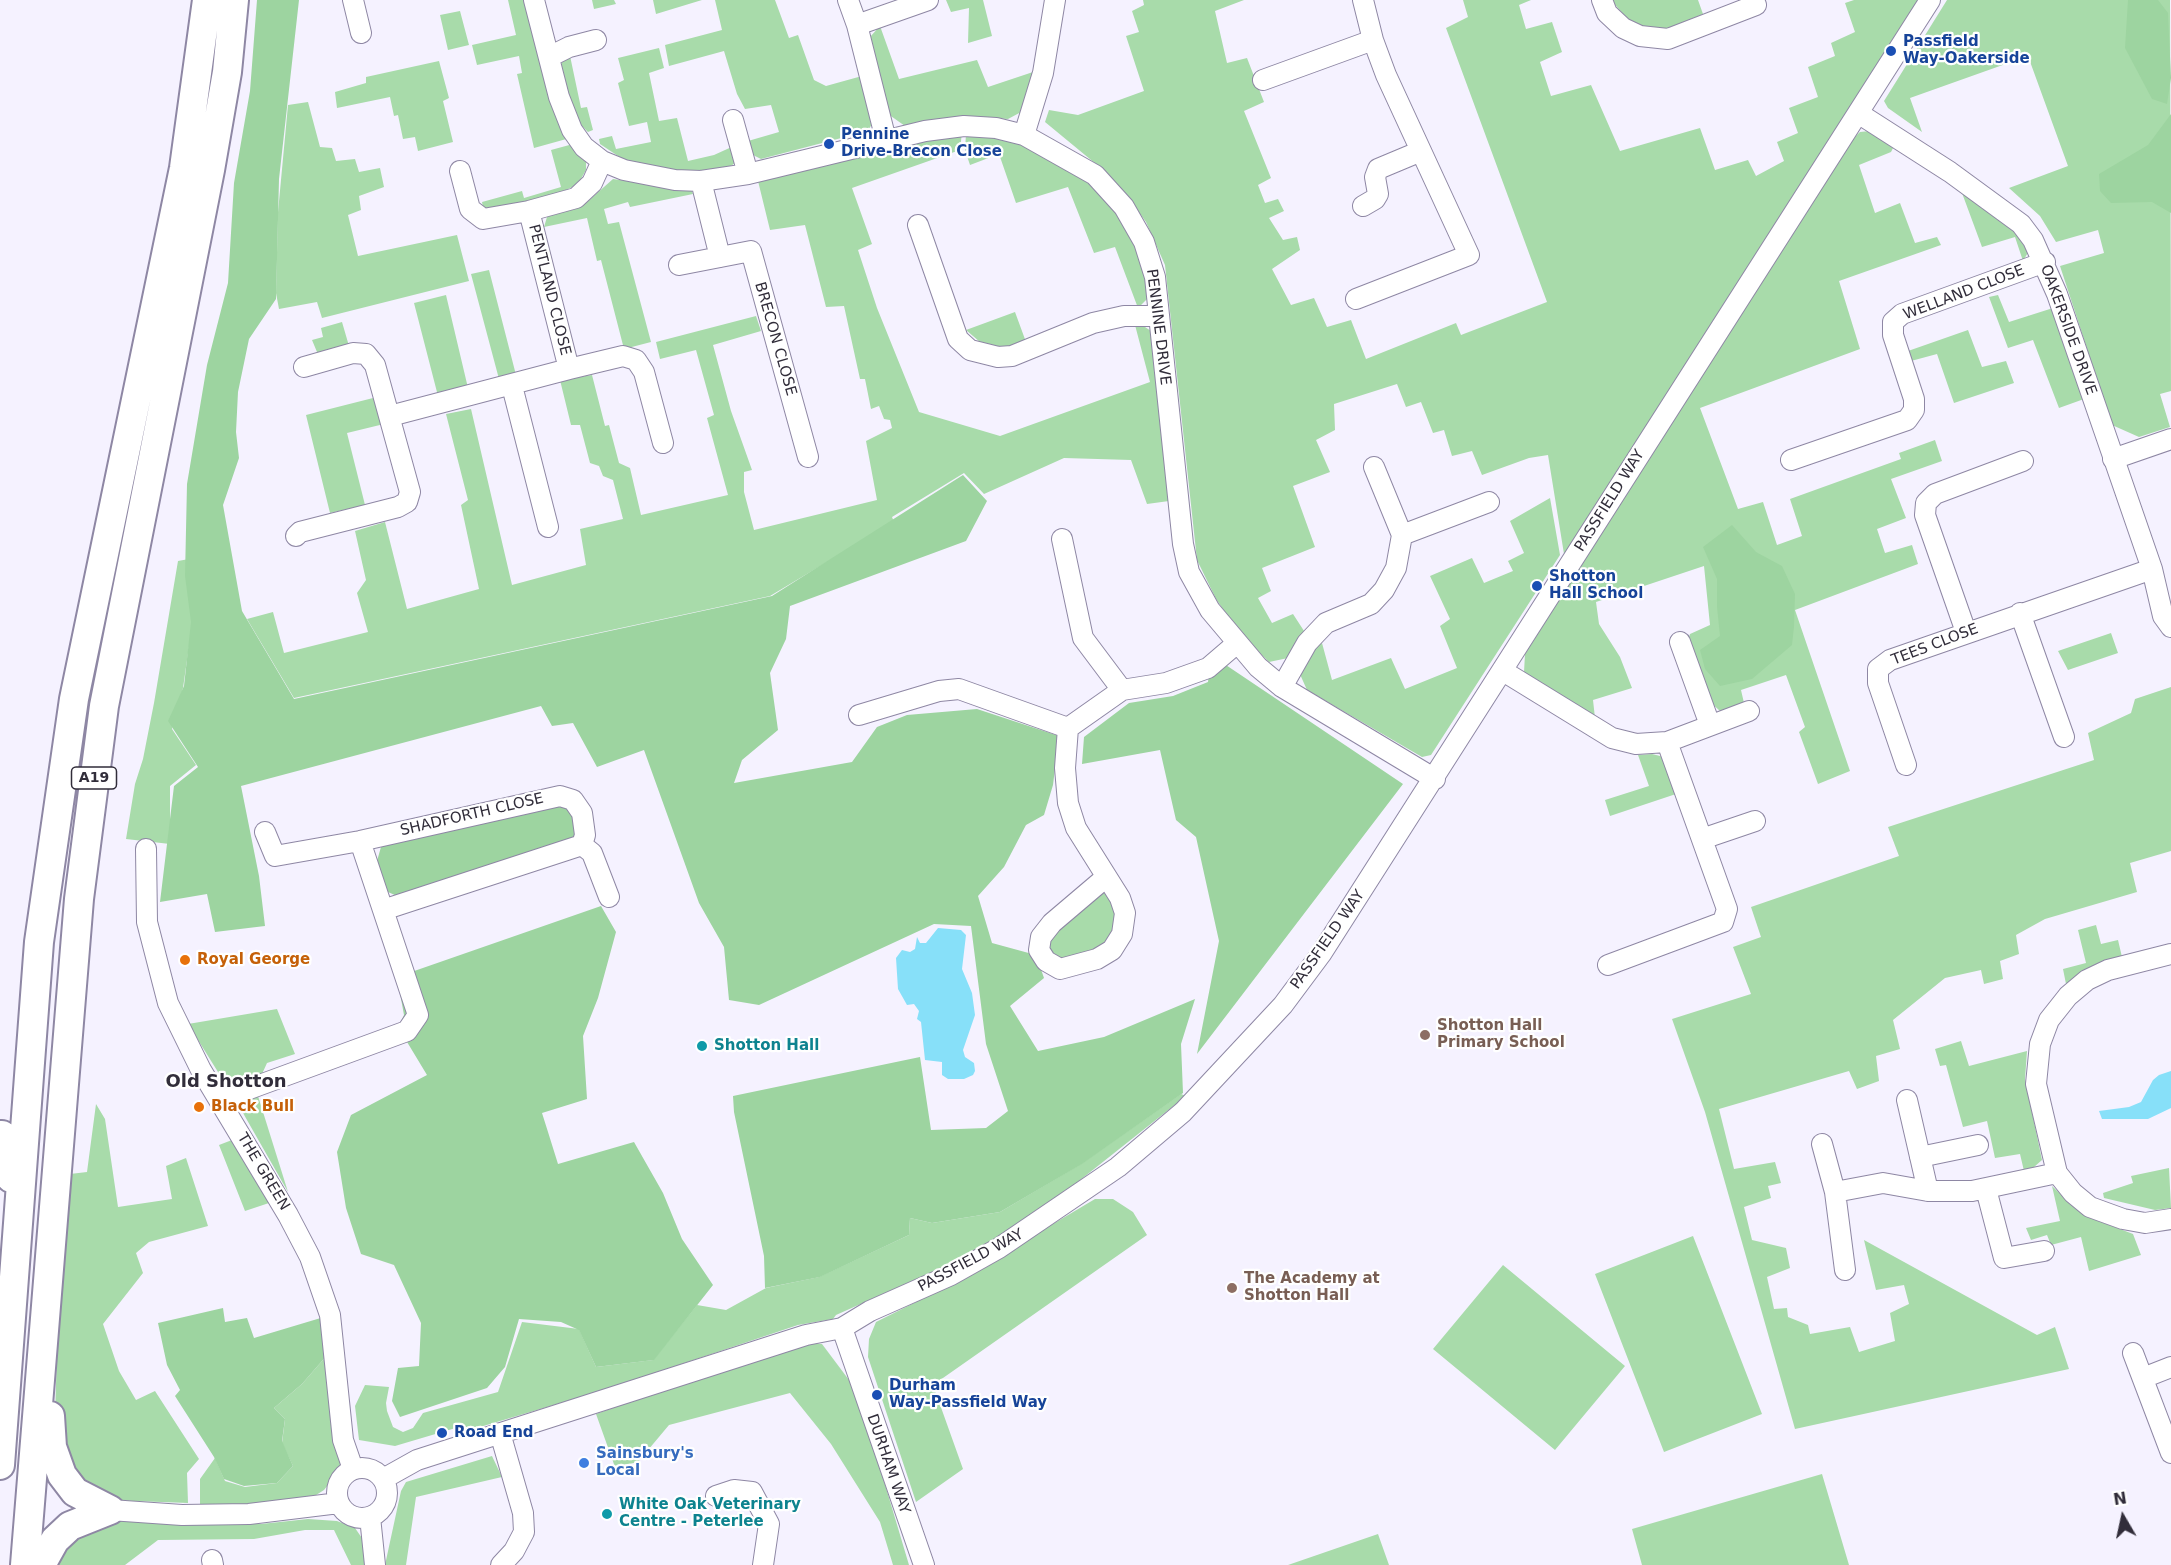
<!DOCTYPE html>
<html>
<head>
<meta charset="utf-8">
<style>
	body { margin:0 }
	#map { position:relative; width:2171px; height:1565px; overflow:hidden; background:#f5f2ff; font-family:"DejaVu Sans",sans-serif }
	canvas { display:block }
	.north { position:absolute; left:2093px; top:1487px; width:60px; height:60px; -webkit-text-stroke:4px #fff; paint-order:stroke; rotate:351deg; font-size:16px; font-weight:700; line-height:24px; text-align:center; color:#312d3a }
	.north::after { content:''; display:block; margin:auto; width:21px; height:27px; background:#312d3a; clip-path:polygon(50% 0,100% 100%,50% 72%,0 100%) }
</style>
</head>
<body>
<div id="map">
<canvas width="2171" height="1565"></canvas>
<div class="north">N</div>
</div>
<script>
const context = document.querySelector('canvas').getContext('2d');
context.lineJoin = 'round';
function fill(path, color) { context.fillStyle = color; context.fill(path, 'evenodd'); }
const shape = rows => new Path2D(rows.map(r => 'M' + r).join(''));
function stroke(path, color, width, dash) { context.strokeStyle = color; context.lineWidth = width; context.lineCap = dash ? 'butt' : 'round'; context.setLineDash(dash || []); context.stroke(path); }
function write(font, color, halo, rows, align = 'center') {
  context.font = font + ' "DejaVu Sans",sans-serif'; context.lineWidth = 4.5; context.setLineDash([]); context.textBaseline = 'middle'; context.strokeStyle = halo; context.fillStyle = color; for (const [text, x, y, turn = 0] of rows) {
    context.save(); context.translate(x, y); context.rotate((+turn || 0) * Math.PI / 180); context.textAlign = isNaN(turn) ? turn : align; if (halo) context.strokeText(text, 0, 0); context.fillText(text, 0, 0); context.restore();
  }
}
const green = shape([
	[508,0,526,0,570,138,534,148,517,74,522,73,519,56,477,65,472,45,516,35],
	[592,0,614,0,616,4,594,9],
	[653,0,702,0,656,14],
	[715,0,775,0,789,38,798,35,814,80,826,86,862,76,873,122,868,131,761,159,751,154,748,141,779,132,771,105,745,109,737,94,724,51,669,66,665,45,722,30],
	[946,0,983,0,992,36,968,43,969,8,951,12],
	[1143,0,1244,0,1215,11,1227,63,1247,58,1264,102,1244,111,1271,178,1258,185,1265,203,1278,199,1284,211,1269,218,1283,240,1297,237,1300,250,1272,269,1291,305,1314,298,1327,327,1351,320,1366,359,1456,323,1461,335,1547,302,1446,28,1468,17,1463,0,1531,0,1519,5,1526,29,1552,22,1562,52,1540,62,1551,96,1591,85,1620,151,1700,128,1715,170,1748,160,1756,176,1784,161,1777,142,1798,133,1789,108,1818,97,1808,67,1835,56,1831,43,1855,32,1845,3,1854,0,1919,0,1619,477,1564,554,1548,455,1529,458,1482,475,1472,451,1452,456,1444,430,1433,433,1421,402,1406,407,1397,384,1334,404,1335,430,1316,440,1330,472,1293,486,1315,547,1262,568,1271,591,1258,598,1272,623,1293,614,1306,634,1288,658,1269,662,1239,633,1216,599,1197,560,1165,265,1146,222,1128,197,1102,169,1045,122,1049,110,1078,115,1144,91,1126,36,1139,32,1132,11,1144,5],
	[1611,0,1698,0,1703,14,1667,29,1654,30,1629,21],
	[1947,0,2170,0,2171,391,2160,394,2170,427,2139,437,2112,425,2060,266,2104,253,2098,230,2056,242,2040,216,2009,188,2068,166,2028,56,1910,98,1922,132,1888,108,1884,101],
	[460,11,469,45,448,50,440,15],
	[880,26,899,79,977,60,988,87,1033,72,1023,111,1008,119,959,116,905,126,888,114,870,37],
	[659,48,664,68,649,73,659,121,677,118,688,161,714,155,736,145,739,155,735,163,728,168,678,172,624,160,600,144,599,139,612,136,616,149,651,142,647,122,629,126,618,83,624,80,618,58],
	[569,51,581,108,587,107,593,130,588,132,579,123,564,85,561,65,565,53],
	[439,61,449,98,443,101,453,142,418,151,415,137,403,139,398,115,394,116,390,97,337,108,335,92,366,83,366,77],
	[308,102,320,147,332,148,336,161,355,159,359,172,380,168,384,187,359,196,361,210,348,215,358,256,457,235,469,281,322,318,317,302,279,309,276,293,278,212,288,105],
	[1870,131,1894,146,1891,152,1859,165,1875,213,1900,203,1915,243,1937,237,1941,245,1839,281,1860,349,1700,408,1738,509,1763,502,1777,545,1802,536,1790,499,1901,459,1899,453,1935,440,1942,461,1891,479,1906,518,1877,529,1885,553,1912,545,1918,564,1795,610,1850,771,1818,784,1799,732,1805,727,1786,675,1741,690,1744,703,1720,711,1708,700,1687,643,1690,634,1710,625,1704,566,1596,602,1599,624,1620,657,1632,688,1593,700,1595,718,1524,672,1525,654,1847,144,1860,132],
	[962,132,960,150,852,188,872,244,858,250,877,308,919,412,1000,436,1150,382,1135,325,1142,325,1154,333,1169,501,1147,504,1131,460,1064,458,984,494,964,473,892,517,894,522,770,596,294,698,247,619,273,612,284,653,368,632,357,593,366,580,355,531,385,522,407,609,479,589,461,505,468,500,446,414,471,409,512,585,586,565,580,529,623,519,613,480,603,476,599,466,590,463,580,425,571,425,560,380,592,375,605,426,609,425,619,463,630,468,641,515,728,495,707,418,714,415,696,350,660,359,656,342,756,316,761,331,713,345,731,411,752,470,744,472,744,492,754,530,877,500,866,441,892,428,890,420,884,419,879,406,871,409,865,379,860,379,844,306,826,307,805,225,770,230,758,181],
	[966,134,1024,142,1093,181,1140,244,1151,295,1138,308,1115,247,1094,253,1068,187,1016,203,999,154,970,165,965,150],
	[573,144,586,158,586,170,578,184,556,195,494,211,483,207,482,202,522,191,524,198,561,187,551,150],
	[613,179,692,191,693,194,630,207,628,202,604,209,608,224,619,222,651,342,624,349,601,260,597,261,587,218,544,227,547,217,587,202],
	[1962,193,2014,225,2030,249,2023,261,2015,237,1982,247],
	[489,270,516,375,499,379,471,274],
	[446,295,468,388,438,396,414,303],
	[1998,295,2009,322,2053,308,2084,399,2059,408,2033,340,2008,348,1989,297],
	[1015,312,1026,342,1001,348,980,342,966,330],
	[342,322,349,346,326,353,317,352,312,340,323,337,321,328],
	[1968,330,1982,367,2006,361,2014,383,1954,403,1937,354,1911,361,1908,351],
	[377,397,384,424,347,433,365,505,330,513,306,415],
	[1550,498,1560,555,1431,755,1422,757,1307,690,1299,672,1308,653,1322,643,1332,680,1391,658,1405,689,1457,668,1440,626,1450,619,1430,576,1472,558,1484,583,1513,571,1508,561,1524,553,1510,521],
	[189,559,192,625,183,688,172,729,196,765,170,786,170,844,126,839,135,784,143,759,154,703,178,561],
	[2111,633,2118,653,2068,670,2058,651],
	[2171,687,2171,851,2130,863,2137,892,2045,919,2016,935,2019,954,2000,961,2003,979,1984,984,1981,970,1945,978,1893,1020,1900,1049,1876,1056,1879,1081,1857,1089,1849,1071,1719,1109,1734,1169,1775,1162,1781,1183,1768,1186,1771,1198,1744,1207,1752,1240,1786,1248,1790,1268,1767,1277,1774,1309,1787,1308,1788,1317,1808,1325,1810,1334,1850,1327,1859,1352,1895,1341,1890,1313,1909,1304,1904,1285,1876,1290,1864,1240,2037,1335,2055,1327,2069,1369,1795,1429,1705,1112,1672,1019,1751,994,1733,947,1761,937,1751,907,1899,856,1888,827,2094,760,2088,733,2131,713,2135,699],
	[1652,754,1664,757,1679,793,1610,816,1605,800,1649,786,1638,755],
	[1101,891,1109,896,1118,919,1109,943,1094,952,1060,962,1052,955,1047,937],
	[2096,925,2101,944,2118,940,2122,957,2090,968,2066,984,2063,969,2086,963,2078,930],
	[277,1009,295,1054,267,1063,262,1074,232,1084,223,1080,188,1024],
	[1961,1041,1969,1066,2027,1051,2025,1079,2042,1160,2034,1167,2024,1171,2020,1154,1995,1158,1987,1121,1963,1127,1946,1065,1940,1066,1935,1049],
	[1181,1094,1186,1096,1055,1200,1012,1228,966,1257,836,1315,833,1319,798,1325,604,1390,480,1427,459,1427,395,1446,359,1440,355,1406,365,1385,389,1387,386,1403,387,1411,393,1427,403,1432,413,1428,423,1413,498,1392,522,1322,579,1329,596,1367,653,1360,697,1305,726,1310,766,1288,819,1277,909,1235,910,1218,932,1223,1000,1212,1081,1164],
	[258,1096,288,1192,243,1113,245,1103],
	[96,1104,105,1119,118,1207,172,1199,166,1166,186,1158,208,1226,149,1242,136,1253,143,1273,103,1324,119,1371,136,1400,155,1391,199,1459,187,1473,188,1503,108,1500,73,1479,55,1417,58,1319,70,1174,87,1172],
	[232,1140,269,1203,245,1211,219,1145],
	[2169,1168,2171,1208,2155,1210,2104,1198,2103,1193,2133,1183,2131,1176],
	[2052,1186,2074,1207,2099,1221,2133,1234,2141,1255,2089,1271,2081,1237,2051,1245,2047,1235,2031,1240,2026,1228,2060,1221],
	[1095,1199,1113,1199,1133,1212,1147,1235,933,1385,963,1469,916,1502,868,1357,869,1339,876,1322,952,1284],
	[1693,1236,1762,1414,1664,1452,1595,1274],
	[1503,1265,1625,1366,1555,1450,1433,1349],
	[807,1343,822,1344,852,1384,870,1434,909,1565,893,1565,880,1522,831,1444,790,1393,669,1425,638,1462,615,1467,596,1414,733,1365],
	[329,1353,342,1467,324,1490,313,1497,253,1504,200,1505,200,1479,215,1458,225,1481,245,1487,277,1483,293,1466,282,1443,285,1419,274,1408,302,1384],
	[492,1456,502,1477,416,1497,406,1565,385,1565,401,1491,406,1482],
	[1822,1474,1849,1565,1642,1565,1632,1529],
	[110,1517,232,1520,261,1524,308,1519,337,1521,355,1528,364,1541,367,1565,351,1565,334,1530,305,1530,254,1539,158,1540,125,1565,47,1565,69,1536],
	[1378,1534,1389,1565,1288,1565]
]);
const forest = shape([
	[257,0,299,0,279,179,276,299,249,339,238,392,236,432,239,458,223,505,242,611,294,699,772,596,963,475,987,501,966,541,790,606,786,639,770,673,778,730,742,760,734,783,852,762,877,727,907,715,977,709,1059,736,1053,785,1044,815,1026,825,1004,867,978,896,992,943,1036,955,1044,978,1010,1006,1038,1051,1104,1037,1195,999,1181,1044,1183,1093,1082,1164,1000,1212,932,1223,910,1218,909,1235,820,1277,765,1288,764,1256,734,1112,733,1096,920,1057,931,1130,986,1128,1008,1111,986,1044,971,926,934,924,759,1005,729,1000,724,947,699,903,644,750,597,767,573,723,552,726,541,706,241,786,259,876,265,926,215,932,207,894,160,902,174,786,198,767,168,721,184,686,191,622,185,576,187,484,207,365,228,283,234,183,250,91],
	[2128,0,2158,0,2168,13,2171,78,2167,104,2152,99,2125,48],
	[2171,114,2171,213,2152,202,2111,203,2100,191,2099,174,2148,145],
	[1732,525,1756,552,1782,566,1795,594,1794,627,1792,645,1752,679,1720,686,1705,669,1700,650,1720,636,1717,607,1717,579,1703,547],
	[1211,655,1403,784,1197,1054,1219,941,1196,837,1176,820,1160,750,1082,764,1084,737,1129,703,1173,696,1208,682],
	[559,802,572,805,576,839,397,896,388,892,377,861,381,847,391,840],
	[601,906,616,932,598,998,583,1036,587,1099,542,1113,548,1132,558,1164,634,1142,663,1193,682,1239,713,1285,654,1360,596,1367,579,1330,561,1322,519,1319,505,1367,487,1388,400,1417,392,1401,398,1368,419,1366,421,1323,394,1265,361,1254,346,1208,337,1152,351,1115,427,1075,398,1027,404,1015,397,977],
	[223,1308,225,1322,247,1318,254,1338,324,1317,329,1353,302,1384,274,1408,285,1419,282,1441,293,1466,277,1483,244,1486,224,1479,214,1457,175,1396,180,1390,167,1365,158,1323]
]);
const water = shape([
	[938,928,961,930,966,935,962,969,972,993,975,1015,963,1050,965,1057,974,1063,975,1071,973,1075,964,1079,948,1079,942,1075,942,1062,925,1060,921,1022,917,1019,919,1011,914,1004,907,1005,898,989,896,958,902,950,910,952,915,949,917,937,920,943,926,943],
	[2171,1071,2171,1108,2148,1119,2102,1119,2099,1111,2129,1107,2141,1102,2153,1080,2159,1075]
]);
const minor = shape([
	[353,0,361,33],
	[534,0,559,97,572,130,584,147,602,161,624,170,675,180,701,181,748,174,925,131,964,126,996,128,1024,135,1095,175,1124,207,1144,242,1155,277,1183,544,1189,572,1210,610,1258,667,1282,687,1435,779],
	[848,0,857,25,886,140],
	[1602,0,1607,13,1623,28,1640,36,1668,39,1756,5],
	[857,25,928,0],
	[549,57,569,47,596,40],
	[1263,80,1373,40],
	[1858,113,1950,172,2021,224,2033,240,2057,294,2152,569,2163,616,2171,627],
	[733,120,748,174],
	[1024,135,1043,73,1055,0],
	[460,171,470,209,483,219,529,211,576,198,592,183,602,161],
	[701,181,720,257],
	[1363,206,1375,199,1378,194,1375,177,1378,169,1421,151],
	[529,211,569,369,623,356,636,360,644,372,663,443],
	[918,225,958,339,970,350,998,357,1012,356,1093,323,1124,316,1158,316],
	[679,265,751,251,808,457],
	[1356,299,1469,255,1386,75,1373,40,1363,0],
	[512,386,548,527],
	[390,416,569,369],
	[2113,459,2171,439],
	[1791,460,1907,420,1914,410,1914,399,1893,335,1893,322,1902,314,2045,262],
	[1402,535,1489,502],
	[296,536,300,532,398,507,407,502,410,492,375,365,366,354,353,353,304,367],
	[1062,539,1083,638,1122,690,1166,683,1208,668,1236,644],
	[2020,613,2064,737],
	[1966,632,1925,515,1926,503,1935,494,2023,461],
	[1680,642,1710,725],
	[1503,671,1612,738,1636,744,1667,742,1749,711],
	[1282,687,1307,643,1326,623,1371,604,1384,590,1396,568,1402,535,1374,467],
	[859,715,939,691,959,689,1068,728,1122,690],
	[1068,728,1065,768,1068,803,1076,828,1120,898,1125,913,1122,934,1112,950,1097,959,1060,969,1046,961,1039,950,1041,937,1052,923,1105,878],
	[1906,765,1878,683,1878,669,1890,660,2152,569],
	[265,832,275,856,360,841,560,796,573,800,582,813,585,835,582,845,383,910],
	[1702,839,1755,821],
	[582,845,592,853,609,897],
	[146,849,147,922,168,1003,201,1070,288,1215,310,1257,330,1315,343,1440,353,1469],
	[2171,954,2108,970,2087,980,2068,996,2049,1020,2040,1044,2036,1084,2057,1173,2073,1193,2090,1207,2123,1219,2145,1223,2171,1219],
	[1608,965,1723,922,1727,909,1667,742],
	[219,1100,407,1031,418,1015,360,841],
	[1907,1100,1928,1191],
	[1822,1144,1835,1192,1845,1270],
	[1920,1157,1978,1145],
	[1986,1189,2004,1258,2044,1251],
	[1835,1192,1883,1183,1928,1191,1972,1191,2057,1173],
	[842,1328,924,1565],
	[2133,1353,2171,1453],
	[2143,1378,2171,1367],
	[500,1433,523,1513,524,1532,514,1551,501,1565],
	'337 1493a25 25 0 1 1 50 0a25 25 0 1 1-50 0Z',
	[383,1479,417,1460,806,1335,842,1328,870,1311,951,1275,999,1248,1118,1167,1183,1112,1283,1005,1321,954,1930,0],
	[716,1496,734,1490,752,1492,769,1524,763,1565],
	[110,1510,182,1515,249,1514,339,1503],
	[370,1517,375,1565],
	[212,1560,213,1565]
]);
const highway = shape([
	[2,1135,10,1152,11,1178],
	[50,1416,52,1447,62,1475,75,1492,110,1510],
	[0,1465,39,942,74,699,184,168,207,0],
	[25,1565,79,899,104,706,210,170,227,72,234,0],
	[41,1565,55,1540,70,1526,110,1510]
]);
const markers = [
	[1891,51,6,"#1a4fb4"],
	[829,144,6,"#1a4fb4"],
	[1537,586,6,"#1a4fb4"],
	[185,960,6,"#e8710a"],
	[1425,1035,6,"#8d6e63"],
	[702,1046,6,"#0f9aa8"],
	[199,1107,6,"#e8710a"],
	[1232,1288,6,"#8d6e63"],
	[877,1395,6,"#1a4fb4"],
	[442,1433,6,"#1a4fb4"],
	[584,1463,6,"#3f7fe0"],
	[607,1514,6,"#0f9aa8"]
];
const shields = [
	[94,778,45]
];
const shieldNames = [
	["A19",94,778]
];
const transitNames = [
	["Passfield",1903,42],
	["Way-Oakerside",1903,59],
	["Pennine",841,135],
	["Drive-Brecon Close",841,152],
	["Shotton",1549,577],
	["Hall School",1549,594],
	["Durham",889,1386],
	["Way-Passfield Way",889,1403],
	["Road End",454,1433]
];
const streetNames = [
	["PENTLAND CLOSE",549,290,76],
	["WELLAND CLOSE",1964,293,-21],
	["PENNINE DRIVE",1158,327,83],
	["OAKERSIDE DRIVE",2068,330,70],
	["BRECON CLOSE",775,339,74],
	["PASSFIELD WAY",1610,501,-58],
	["TEES CLOSE",1935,645,-21],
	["SHADFORTH CLOSE",472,815,-13],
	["PASSFIELD WAY",1328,940,-55],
	["THE GREEN",263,1172,59],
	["PASSFIELD WAY",971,1261,-28],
	["DURHAM WAY",888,1464,71]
];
const foodNames = [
	["Royal George",197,960],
	["Black Bull",211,1107]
];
const educationNames = [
	["Shotton Hall",1437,1026],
	["Primary School",1437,1043],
	["The Academy at",1244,1279],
	["Shotton Hall",1244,1296]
];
const cultureNames = [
	["Shotton Hall",714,1046],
	["White Oak Veterinary",619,1505],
	["Centre - Peterlee",619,1522]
];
const shopNames = [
	["Sainsbury's",596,1454],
	["Local",596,1471]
];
const quarterNames = [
	["Old Shotton",226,1082]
];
fill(green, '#a8dbaa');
fill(forest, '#9dd4a0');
fill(water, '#87e0f9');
stroke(minor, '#8e87a4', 22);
stroke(highway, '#8e87a4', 32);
stroke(minor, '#fff', 20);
stroke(highway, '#fff', 28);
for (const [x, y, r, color] of markers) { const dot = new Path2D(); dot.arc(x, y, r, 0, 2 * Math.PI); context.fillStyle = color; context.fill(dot); stroke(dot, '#fff', 2); }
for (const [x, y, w] of shields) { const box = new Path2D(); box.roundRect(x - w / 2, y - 11, w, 22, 4.5); context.fillStyle = '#fff'; context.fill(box); stroke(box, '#312d3a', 1.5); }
write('bold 14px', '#312d3a', null, shieldNames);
write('bold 15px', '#164399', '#fff', transitNames, 'left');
write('15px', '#312d3a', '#fff', streetNames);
write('bold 15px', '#c56008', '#fff', foodNames, 'left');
write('bold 15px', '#785e54', '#fff', educationNames, 'left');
write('bold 15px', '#0d838f', '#fff', cultureNames, 'left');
write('bold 15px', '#366cbe', '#fff', shopNames, 'left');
write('bold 18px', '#312d3a', '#fff', quarterNames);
</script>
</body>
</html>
